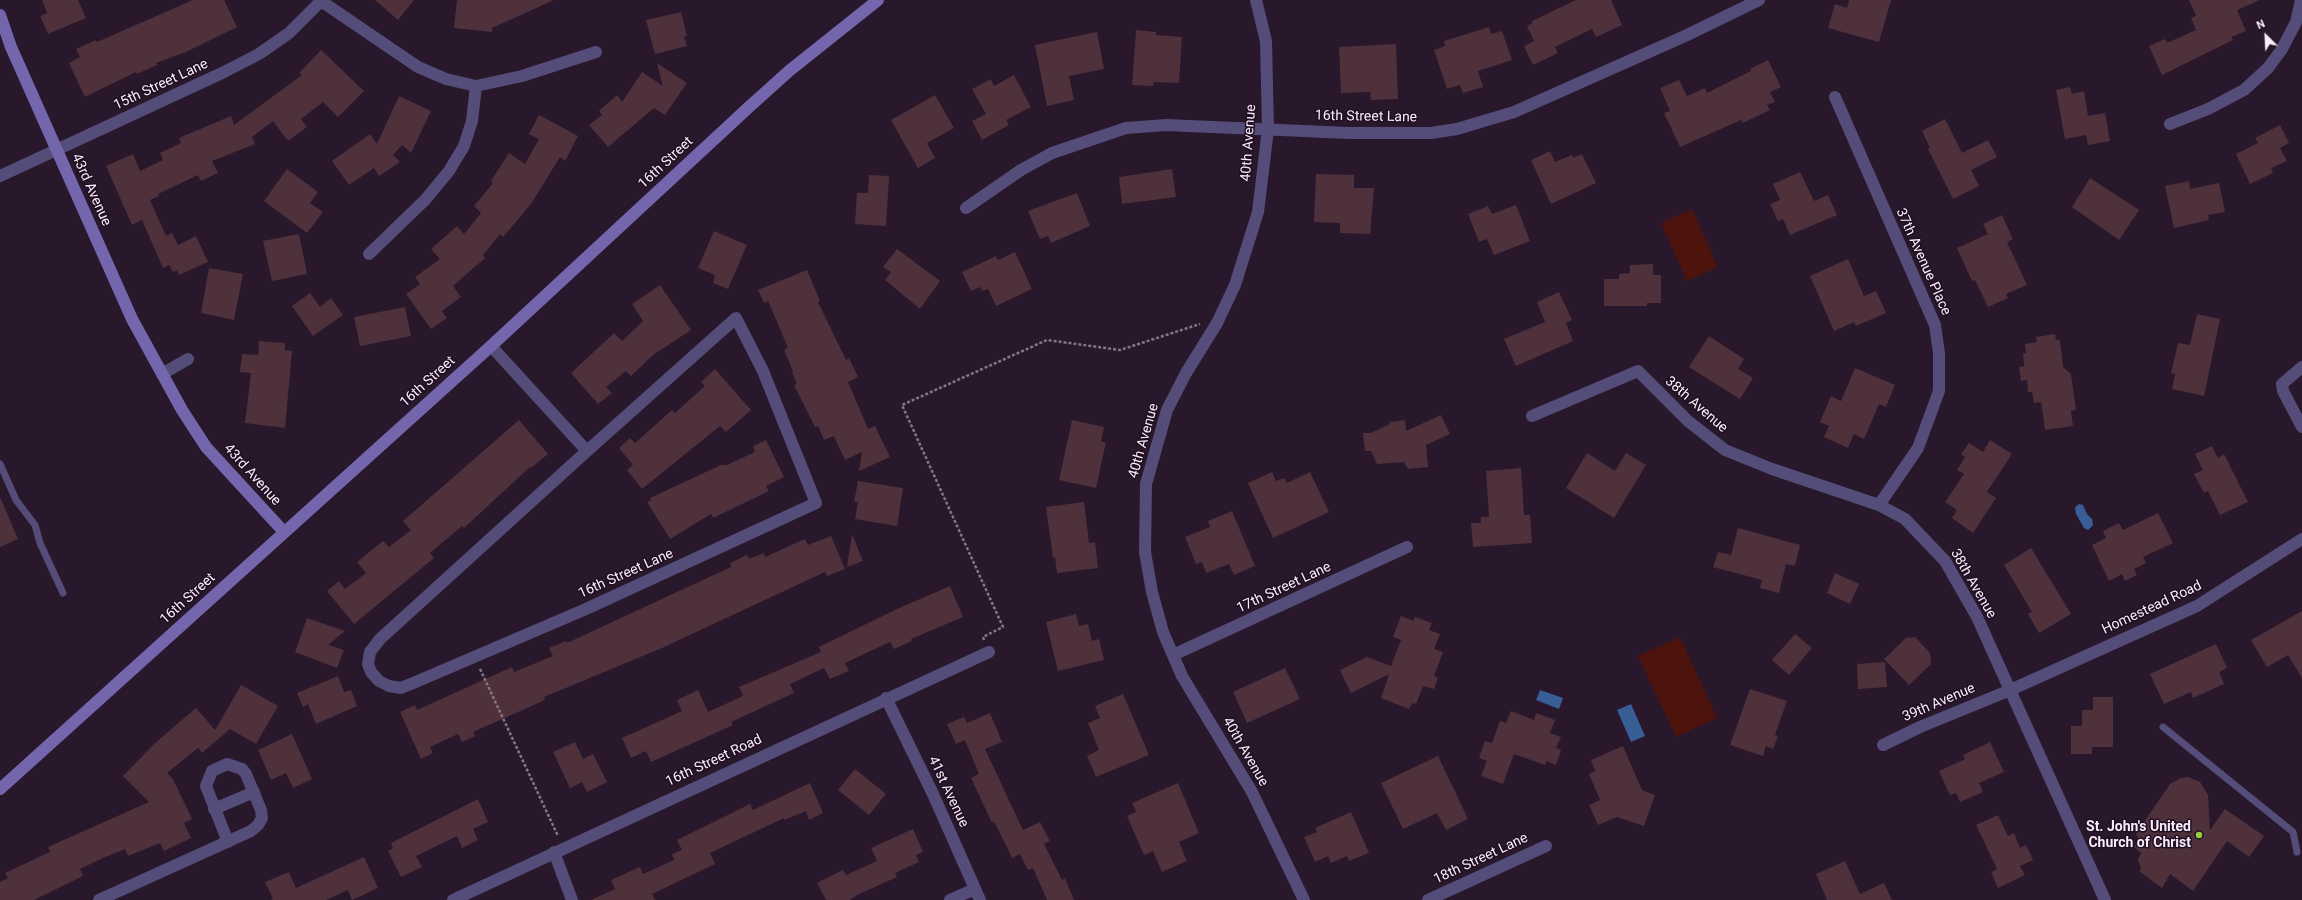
<!DOCTYPE html>
<html>
<head>
<meta charset="utf-8">
<style>
	body { margin:0 }
	#map { position:relative; width:2302px; height:900px; overflow:hidden; background:#29172b; font-family:Roboto,sans-serif }
	canvas { display:block }
	.north { position:absolute; left:2246px; top:16px; width:40px; height:40px; -webkit-text-stroke:3px #200e22; paint-order:stroke; rotate:336deg; font-size:11px; font-weight:700; line-height:16px; text-align:center; color:#faedfb }
	.north::after { content:''; display:block; margin:auto; width:14px; height:18px; background:#faedfb; clip-path:polygon(50% 0,100% 100%,50% 72%,0 100%) }
</style>
</head>
<body>
<div id="map">
<canvas width="2302" height="900"></canvas>
<div class="north">N</div>
</div>
<script>
const context = document.querySelector('canvas').getContext('2d');
context.lineJoin = 'round';
function fill(path, color) { context.fillStyle = color; context.fill(path, 'evenodd'); }
const shape = rows => new Path2D(rows.map(r => 'M' + r).join(''));
function stroke(path, color, width, dash) { context.strokeStyle = color; context.lineWidth = width; context.lineCap = dash ? 'butt' : 'round'; context.setLineDash(dash || []); context.stroke(path); }
function write(font, color, halo, rows, align = 'center') {
  context.font = font + ' Roboto,sans-serif'; context.lineWidth = 3; context.setLineDash([]); context.textBaseline = 'middle'; context.strokeStyle = halo; context.fillStyle = color; for (const [text, x, y, turn = 0] of rows) {
    context.save(); context.translate(x, y); context.rotate((+turn || 0) * Math.PI / 180); context.textAlign = isNaN(turn) ? turn : align; if (halo) context.strokeText(text, 0, 0); context.fillText(text, 0, 0); context.restore();
  }
}
const green = shape([
	[1692,209,1718,267,1687,281,1661,223],
	[1680,637,1717,718,1676,737,1638,656]
]);
const water = shape([
	[2079,504,2083,505,2087,514,2092,519,2093,525,2088,530,2084,528,2076,514,2075,507],
	[1540,690,1563,698,1559,709,1536,700],
	[1631,704,1645,736,1631,742,1617,710]
]);
const building = shape([
	[42,0,78,0,86,18,48,34,40,16,47,13],
	[193,0,224,0,237,27,186,52,156,63,157,65,137,74,136,72,85,97,69,63,80,57,76,49,96,40,97,42],
	[375,0,414,0,398,20],
	[457,0,554,0,492,28,492,32,454,28],
	[1576,0,1611,0,1622,25,1596,37,1592,29,1555,47,1558,53,1533,65,1524,46,1534,41,1527,26,1533,23,1532,21],
	[1849,0,1891,0,1879,42,1828,28,1835,4,1847,8],
	[2189,0,2260,0,2237,10,2246,31,2231,37,2233,40,2162,75,2149,46,2165,39,2167,43,2196,30,2191,18,2196,16],
	[681,12,687,36,684,37,687,46,655,54,646,20],
	[1489,27,1491,34,1502,31,1512,60,1478,71,1483,87,1463,93,1460,85,1447,89,1434,50,1445,46,1444,41],
	[1136,30,1156,32,1156,35,1182,37,1179,83,1154,82,1153,86,1132,85],
	[1097,32,1104,69,1069,76,1074,100,1047,106,1035,45],
	[1396,44,1398,99,1371,100,1370,92,1341,93,1339,47],
	[321,50,364,91,338,117,323,102,301,119,307,127,288,141,273,121,252,137,255,144,212,161,218,173,201,181,198,175,158,194,159,196,150,200,166,236,172,233,178,245,196,236,208,262,179,275,177,270,173,272,169,265,163,268,142,220,132,225,106,166,133,154,140,171,163,160,160,153,181,143,179,138,231,116,234,125,302,75,299,73],
	[1768,60,1781,87,1770,92,1775,102,1767,105,1770,110,1743,123,1741,120,1680,147,1664,113,1670,111,1660,88,1679,80,1687,96,1705,88,1707,93,1751,71,1750,69],
	[657,63,687,83,665,115,654,108,608,147,589,125,602,115,599,111,617,95,622,102,642,72,663,86],
	[1014,75,1031,107,1006,120,1009,125,982,140,972,121,986,114,972,89,991,79,994,86],
	[2070,87,2072,94,2084,91,2088,116,2105,113,2110,141,2088,145,2086,135,2065,139,2056,90],
	[935,95,954,128,927,143,935,158,918,168,891,120],
	[399,96,431,111,411,153,402,145,393,155,400,162,379,176,374,168,349,185,332,161,370,134,377,144],
	[539,115,578,136,565,161,560,157,531,204,503,237,500,234,483,255,485,258,453,286,461,297,442,311,447,318,431,329,406,294,420,284,415,277,440,259,431,249,457,226,464,234,481,213,474,206,493,183,491,181,509,153,525,164,539,139,529,134],
	[1945,119,1962,153,1988,140,1997,157,1971,170,1979,186,1953,199,1928,149,1930,148,1922,131],
	[2280,125,2289,143,2280,148,2287,161,2271,168,2273,173,2250,184,2236,154,2258,143,2255,138],
	[1550,151,1555,162,1572,155,1573,158,1582,154,1596,183,1551,204,1531,160],
	[287,169,318,192,310,203,323,212,307,233,264,201],
	[1172,169,1176,197,1122,204,1119,177],
	[1800,172,1814,201,1828,195,1837,215,1790,235,1783,219,1778,221,1770,204,1780,200,1773,184],
	[1316,174,1354,175,1354,188,1374,188,1370,234,1340,233,1340,223,1314,222],
	[869,175,889,176,886,226,855,224,857,193,868,193],
	[2090,178,2139,210,2119,240,2072,207],
	[2189,181,2190,189,2219,183,2225,212,2208,215,2209,220,2174,228,2165,186],
	[1077,193,1090,226,1051,243,1048,236,1040,239,1028,211],
	[1516,205,1530,241,1494,255,1487,239,1479,242,1468,214,1488,206,1492,214],
	[2002,215,2013,239,2007,242,2027,285,2006,294,2008,298,1988,307,1975,280,1972,281,1957,248,1988,234,1983,224],
	[714,231,747,245,728,289,713,283,715,275,698,268],
	[299,234,307,274,272,281,263,241],
	[897,249,940,281,920,309,885,280,891,272,883,267],
	[1015,252,1032,289,996,306,988,289,982,291,980,287,971,291,962,272,996,256,998,260],
	[1848,259,1864,296,1876,291,1886,313,1856,326,1854,322,1834,331,1810,276],
	[1653,264,1653,275,1661,275,1661,303,1647,303,1647,306,1604,306,1604,279,1619,279,1619,274,1630,273,1630,265],
	[209,268,243,274,234,320,201,313],
	[807,270,820,301,818,302,846,360,849,358,858,377,848,382,868,429,875,426,890,457,859,471,862,452,845,460,834,436,824,440,818,426,815,427,794,385,797,384,792,372,793,371,784,350,788,348,768,301,764,303,758,290],
	[660,285,691,330,653,355,631,376,626,371,606,387,612,393,598,404,571,373,614,333,622,341,643,321,632,304],
	[1559,292,1572,320,1566,323,1573,341,1516,366,1504,339,1545,322,1537,302],
	[310,293,320,307,331,298,343,315,313,336,292,306],
	[405,307,411,336,360,346,354,317],
	[2197,314,2220,319,2204,396,2172,389,2175,374,2171,373,2178,343,2190,345],
	[2055,334,2056,340,2060,340,2063,367,2071,374,2076,410,2071,411,2073,426,2045,430,2041,402,2034,403,2032,392,2028,392,2027,380,2021,381,2019,367,2024,366,2023,353,2026,353,2025,344,2037,342,2036,337],
	[1709,336,1744,359,1738,369,1753,378,1740,399,1689,367],
	[259,341,285,343,285,350,292,351,285,428,245,423,251,373,240,372,242,354,258,355],
	[1855,368,1895,385,1886,407,1879,404,1864,439,1854,434,1848,448,1824,437,1829,426,1820,422,1831,396,1841,401],
	[715,369,751,410,726,432,720,426,642,489,627,470,633,465,619,448,630,438,635,443,672,410,675,413,705,386,701,382],
	[1441,415,1450,434,1426,445,1428,467,1408,469,1404,462,1377,464,1371,451,1365,451,1363,433,1371,433,1390,424,1389,422,1405,420,1406,431],
	[519,420,548,454,531,468,530,467,464,528,462,526,430,553,434,558,354,624,327,591,339,581,345,589,366,573,357,562,383,541,389,547,411,530,403,521],
	[1072,420,1104,427,1101,442,1106,442,1096,488,1059,480],
	[766,440,784,477,766,486,769,491,713,518,711,514,670,539,647,502,651,500,650,498,721,465,727,465,755,452,753,446],
	[1990,440,2012,454,1987,492,1996,498,1973,533,1952,518,1957,510,1945,502,1964,474,1957,470,1965,457,1961,454,1969,443,1983,452],
	[2212,446,2218,458,2224,454,2248,502,2220,515,2208,491,2204,493,2194,474,2203,470,2195,454],
	[1587,453,1615,471,1626,453,1646,465,1614,518,1566,488],
	[1521,468,1524,515,1530,515,1532,543,1473,547,1471,523,1481,523,1481,517,1489,517,1486,471],
	[1272,472,1276,481,1284,478,1287,483,1310,472,1329,512,1273,538,1248,483],
	[858,481,903,488,897,526,855,519,858,502,854,502],
	[0,497,18,539,0,547],
	[1084,502,1089,543,1095,542,1098,568,1057,573,1055,557,1053,558,1046,507],
	[1232,511,1255,566,1234,575,1229,564,1206,573,1202,562,1196,564,1185,537,1210,527,1208,521],
	[2158,513,2173,543,2143,557,2146,563,2134,569,2137,575,2125,581,2122,574,2109,581,2092,545,2106,538,2103,531,2119,523,2123,530],
	[1738,528,1800,545,1795,566,1786,564,1779,593,1760,588,1762,580,1713,567,1718,552,1731,555],
	[852,534,863,561,847,567],
	[831,536,845,569,827,576,825,572,662,648,544,697,545,700,473,732,475,736,462,742,458,734,430,747,433,753,421,759,400,712,415,705,417,710,512,667,514,672,553,656,549,648,566,641,567,643,731,567,730,563,747,555,749,559,764,553,765,557,805,539,808,545],
	[2031,548,2071,614,2039,633,2028,614,2032,612,2004,565],
	[1835,573,1859,584,1850,604,1827,593],
	[950,586,963,617,911,639,912,641,894,649,890,642,845,663,849,671,830,679,824,668,790,684,794,693,731,722,733,725,651,762,646,751,631,758,622,738,682,711,677,700,698,690,708,712,743,696,739,687,821,652,819,647,897,609],
	[2302,611,2302,678,2288,655,2267,667,2251,640],
	[1076,614,1079,626,1088,624,1092,641,1099,639,1104,660,1058,671,1046,622],
	[1401,616,1413,621,1415,617,1432,623,1429,630,1440,634,1434,649,1443,652,1434,676,1438,678,1434,689,1423,686,1416,704,1412,703,1409,709,1381,698,1389,674,1351,693,1340,670,1367,657,1391,666,1401,640,1393,637],
	[307,618,345,631,328,645,344,650,337,668,295,652],
	[1795,634,1812,648,1789,675,1772,660],
	[1915,637,1930,653,1931,664,1909,685,1884,659,1906,638],
	[2216,644,2227,668,2219,672,2224,684,2193,698,2191,692,2164,704,2150,674],
	[1885,662,1887,687,1858,689,1857,664],
	[1285,668,1300,699,1247,723,1233,692],
	[338,676,344,692,351,690,357,706,316,724,308,704,303,707,297,693],
	[241,685,278,706,256,744,230,729,202,753,198,748,167,773,173,779,192,819,184,823,191,838,164,851,160,843,128,856,125,849,103,858,80,869,83,876,34,900,0,900,0,882,8,878,5,873,50,852,48,847,149,802,123,776,155,743,196,708,215,730],
	[1750,689,1787,701,1775,735,1778,736,1773,749,1766,746,1763,756,1730,745],
	[1123,694,1149,755,1096,777,1087,756,1099,750,1088,723,1100,718,1095,706],
	[2093,697,2113,697,2113,747,2092,747,2092,754,2071,754,2071,726,2082,726,2082,710,2093,710],
	[1511,711,1534,720,1536,713,1555,720,1550,733,1561,737,1556,748,1561,750,1556,765,1547,761,1545,765,1514,754,1503,784,1481,776,1487,761,1479,758,1485,741,1492,743,1500,721,1506,723],
	[990,713,1002,742,985,749,1023,830,1040,822,1050,841,1044,844,1062,880,1065,878,1074,900,1047,900,1033,868,1028,870,1020,854,1012,858,994,821,992,823,971,778,979,774,965,740,956,744,947,724,964,717,967,723],
	[292,734,312,779,293,788,286,773,271,780,258,750],
	[575,742,583,759,593,754,607,782,587,792,582,782,570,788,553,752],
	[1990,742,2004,772,1979,783,1983,792,1960,802,1956,793,1950,795,1939,771,1965,759,1963,755],
	[1623,746,1642,790,1655,795,1644,826,1617,817,1598,825,1589,805,1600,800,1589,774,1595,771,1591,760],
	[1438,756,1468,819,1446,830,1437,813,1403,829,1381,783],
	[855,769,886,794,869,815,838,790],
	[2188,777,2200,782,2208,795,2210,830,2225,809,2264,836,2249,857,2227,841,2193,891,2170,874,2162,888,2139,871,2141,868,2138,860,2141,853,2134,847,2139,841,2136,834,2170,784,2181,778],
	[810,783,823,813,809,820,806,811,784,820,784,818,710,853,715,864,652,894,655,900,591,900,615,889,611,880,640,867,643,874,674,860,672,854,682,850,677,840,750,804,753,810],
	[1178,783,1199,833,1179,842,1187,861,1162,872,1153,851,1144,855,1127,816,1136,812,1132,803],
	[478,799,488,822,473,829,478,840,462,848,457,836,416,856,422,867,401,877,388,851,393,848,391,843],
	[1351,812,1369,853,1349,861,1347,856,1331,863,1328,856,1315,862,1304,837,1317,832,1315,828],
	[1998,815,2008,836,2014,833,2020,848,2026,845,2033,860,2020,866,2025,875,1998,888,1991,872,1997,869,1976,825],
	[913,829,923,852,916,855,919,862,895,873,897,877,857,895,850,900,826,900,817,883,843,870,846,875,877,861,871,848],
	[364,857,378,888,352,900,348,890,326,900,270,900,273,899,265,882,289,872,296,888],
	[1845,861,1860,894,1884,883,1892,900,1827,900,1816,874]
]);
const path = shape([
	[984,640,983,637,1003,627,902,405,1047,340,1120,350,1200,324],
	[480,669,558,836]
]);
const lane = shape([
	[0,464,16,500,35,525,40,543,63,593],
	[2163,727,2293,832,2297,852]
]);
const street = shape([
	[1256,0,1266,41,1268,129,1258,212,1235,285,1217,323,1186,373,1167,410,1146,484,1145,552,1152,592,1163,632,1182,676,1252,792,1304,900],
	[321,1,418,67,446,79,476,86,522,76,596,52],
	[1835,97,1935,325,1939,353,1939,391,1918,448,1879,505],
	[2170,124,2208,109,2244,90,2268,68,2282,49,2296,22,2301,0],
	[0,176,222,73,259,54,289,33,322,0],
	[966,208,1021,170,1052,153,1126,128,1166,125,1349,133,1431,133,1457,129,1514,112,1685,36,1759,0],
	[369,254,425,200,449,171,464,146,472,121,476,86],
	[491,346,587,451,736,318,763,371,816,503,586,609,418,681,401,688,389,686,379,681,371,672,368,664,370,652,380,639,587,451],
	[2302,367,2282,384,2283,391,2302,427],
	[162,374,188,359],
	[1532,416,1638,371,1688,421,1725,450,1772,469,1879,505,1905,519,1945,561,1977,617,2105,900],
	[1173,655,1407,547],
	[886,698,933,794,980,900],
	[1883,745,1920,727,2008,691,2197,606,2302,539],
	[214,809,254,792],
	[554,852,572,900],
	[99,900,251,831,258,825,262,818,261,810,246,774,242,769,227,764,212,771,206,786,228,842],
	[453,900,989,652],
	[950,900,975,889],
	[1428,900,1546,846]
]);
const secondary = shape([
	[0,15,11,47,132,319,182,410,206,447,284,532],
	[0,789,491,346,749,107,789,71,878,0]
]);
const markers = [
	[2199,835,4,"#95cc3a"]
];
const streetNames = [
	["15th Street Lane",161,85,-25],
	["16th Street Lane",1366,117,1],
	["40th Avenue",1249,143,-86],
	["16th Street",666,163,-43],
	["43rd Avenue",91,190,66],
	["37th Avenue Place",1923,262,66],
	["16th Street",428,382,-42],
	["38th Avenue",1696,405,41],
	["40th Avenue",1144,441,-74],
	["43rd Avenue",252,475,48],
	["16th Street Lane",626,574,-24],
	["38th Avenue",1973,584,60],
	["17th Street Lane",1284,588,-25],
	["16th Street",188,599,-42],
	["Homestead Road",2152,608,-25],
	["39th Avenue",1939,703,-23],
	["40th Avenue",1245,752,60],
	["16th Street Road",714,761,-25],
	["41st Avenue",948,792,65],
	["18th Street Lane",1481,859,-25]
];
const poiNames = [
	["St. John's United",2191,827],
	["Church of Christ",2191,843]
];
fill(green, '#4d140e');
fill(water, '#385e95');
fill(building, '#4f313c');
stroke(path, '#857687', 2.5, [3, 2]);
stroke(lane, '#544d79', 7);
stroke(street, '#544d79', 12);
stroke(secondary, '#7366ad', 12);
for (const [x, y, r, color] of markers) { const dot = new Path2D(); dot.arc(x, y, r, 0, 2 * Math.PI); context.fillStyle = color; context.fill(dot); stroke(dot, '#200e22', 1.5); }
write('14px', '#faedfb', '#200e22', streetNames);
write('bold 14px', '#faedfb', '#200e22', poiNames, 'right');
</script>
</body>
</html>
